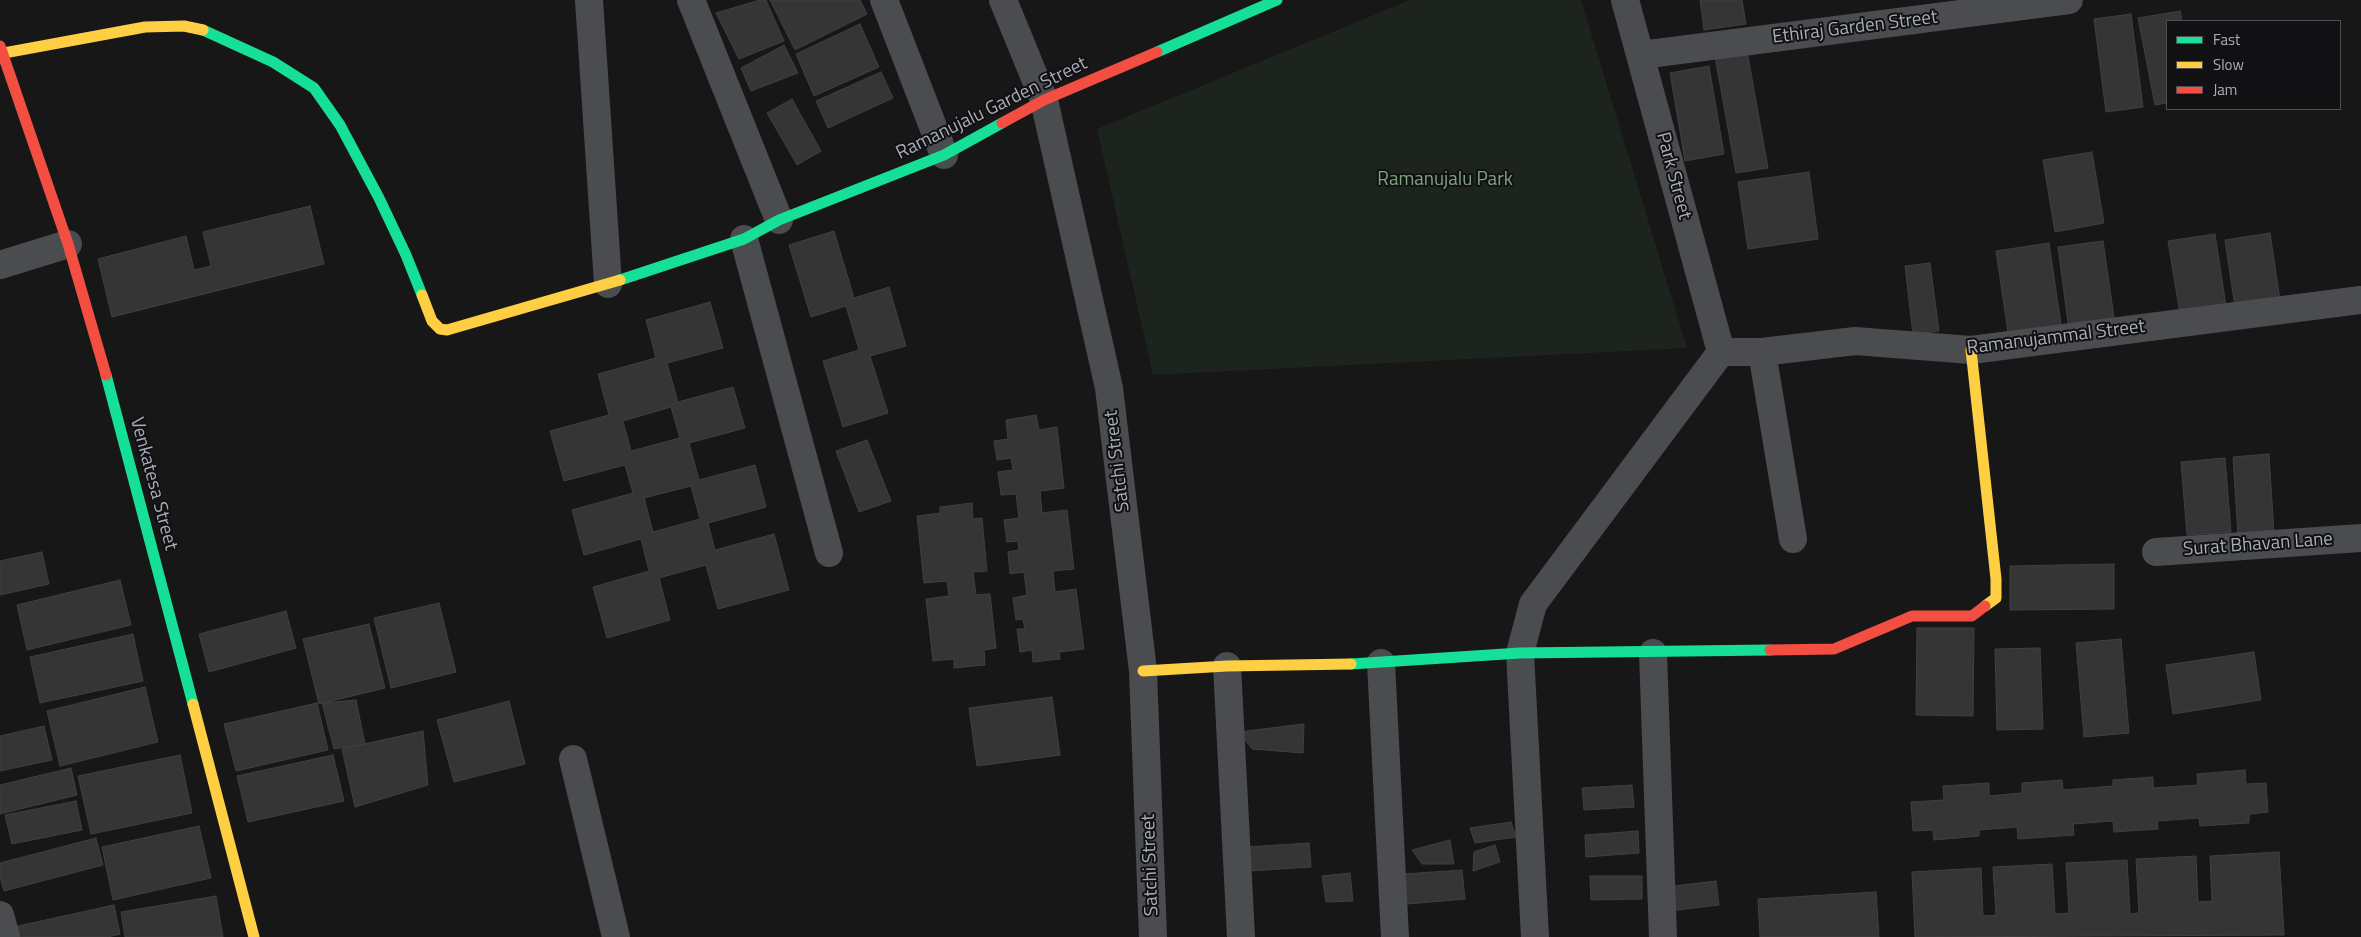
<!DOCTYPE html>
<html>
<head>
<meta charset="utf-8">
<style>
	body { margin:0 }
	#map { position:relative; width:2361px; height:937px; overflow:hidden; background:#171717; font-family:"Titillium Web",sans-serif }
	canvas { display:block }
	.legend { position:absolute; left:2166px; top:20px; width:175px; height:90px; box-sizing:border-box; background:#111113; border:1px solid #4d4f55; margin:0; padding:6px 9px; list-style:none; font-size:15px; color:#a8adb8 }
	.legend li { display:flex; align-items:center; gap:10px; height:25px }
	.legend b { width:25px; border:1px solid #4d4f55 }
</style>
</head>
<body>
<div id="map">
<canvas width="2361" height="937"></canvas>
<ul class="legend">
<li><b style="height:6px;background:#16e098"></b>Fast</li>
<li><b style="height:6px;background:#ffcf43"></b>Slow</li>
<li><b style="height:6px;background:#f24e42"></b>Jam</li>
</ul>
</div>
<script>
const context = document.querySelector('canvas').getContext('2d');
context.lineJoin = 'round';
function fill(path, color) { context.fillStyle = color; context.fill(path, 'evenodd'); }
const shape = rows => new Path2D(rows.map(r => 'M' + r).join(''));
function stroke(path, color, width, dash) { context.strokeStyle = color; context.lineWidth = width; context.lineCap = dash ? 'butt' : 'round'; context.setLineDash(dash || []); context.stroke(path); }
function write(font, color, halo, rows, align = 'center') {
  context.font = font + ' "Titillium Web",sans-serif'; context.lineWidth = 4; context.setLineDash([]); context.textBaseline = 'middle'; context.strokeStyle = halo; context.fillStyle = color; for (const [text, x, y, turn = 0] of rows) {
    context.save(); context.translate(x, y); context.rotate((+turn || 0) * Math.PI / 180); context.textAlign = isNaN(turn) ? turn : align; if (halo) context.strokeText(text, 0, 0); context.fillText(text, 0, 0); context.restore();
  }
}
const green = shape([
	[1410,0,1581,0,1687,348,1153,375,1097,129]
]);
const building = shape([
	[760,0,766,0,784,41,739,59,716,13,760,0],
	[770,0,860,0,867,14,795,50,770,0],
	[1700,0,1742,0,1746,24,1704,30,1700,0],
	[2180,11,2182,21,2167,21,2167,103,2155,105,2138,18,2180,11],
	[2131,14,2143,107,2106,112,2094,19,2131,14],
	[860,24,879,67,814,96,796,54,860,24],
	[784,45,798,73,751,91,741,68,784,45],
	[1746,45,1768,168,1736,173,1714,51,1746,45],
	[1709,66,1724,154,1685,161,1670,73,1709,66],
	[881,72,893,98,828,128,816,101,881,72],
	[792,99,821,151,797,165,767,113,792,99],
	[2092,152,2104,223,2055,232,2043,160,2092,152],
	[1809,172,1818,239,1748,249,1738,182,1809,172],
	[310,206,324,264,112,317,98,259,186,236,194,270,211,266,203,232,310,206],
	[834,231,854,298,889,287,906,346,870,356,888,413,843,427,823,361,859,350,846,306,811,317,789,245,834,231],
	[2270,233,2280,300,2235,307,2225,240,2270,233],
	[2215,234,2226,306,2180,314,2168,241,2215,234],
	[2103,241,2115,324,2069,330,2058,247,2103,241],
	[2049,243,2062,331,2009,339,1996,251,2049,243],
	[1930,263,1939,331,1913,335,1905,266,1930,263],
	[710,302,723,348,667,363,678,402,733,387,745,428,689,443,699,480,755,465,766,507,708,523,715,550,774,534,789,590,718,609,706,565,659,578,670,620,607,638,593,587,649,571,641,539,584,555,572,510,633,493,625,465,564,481,550,431,609,415,598,374,656,358,646,320,710,302],
	[671,407,680,438,631,451,623,421,671,407],
	[691,486,700,519,653,532,644,498,691,486],
	[1036,415,1039,430,1057,427,1064,488,1040,491,1042,513,1067,510,1074,569,1053,571,1055,592,1076,589,1084,649,1059,652,1060,659,1033,662,1032,650,1020,652,1017,629,1025,629,1023,619,1016,620,1013,598,1027,595,1024,572,1010,574,1008,552,1019,550,1018,541,1007,542,1004,520,1019,518,1016,494,1001,495,998,472,1013,470,1011,458,997,460,994,441,1008,439,1006,420,1036,415],
	[867,440,891,501,859,512,836,451,867,440],
	[2269,454,2274,534,2238,536,2233,457,2269,454],
	[2225,458,2231,532,2187,535,2181,462,2225,458],
	[972,503,973,519,982,518,987,571,973,572,976,595,990,594,996,648,984,650,985,665,954,668,954,659,933,661,926,599,949,596,947,581,924,583,917,516,940,513,940,507,972,503],
	[42,552,49,584,0,595,0,561,42,552],
	[2114,564,2114,609,2010,610,2010,566,2114,564],
	[120,580,131,625,27,650,17,605,120,580],
	[439,603,456,672,391,688,374,618,439,603],
	[286,611,296,648,209,672,199,634,286,611],
	[369,624,385,688,319,704,303,639,369,624],
	[1917,628,1974,628,1973,716,1916,715,1917,628],
	[133,634,143,681,40,703,30,657,133,634],
	[2121,639,2129,733,2084,737,2076,643,2121,639],
	[2040,648,2043,729,1997,730,1995,649,2040,648],
	[2254,652,2261,700,2173,714,2166,665,2254,652],
	[145,687,158,742,60,766,47,711,145,687],
	[1052,697,1060,755,977,766,969,708,1052,697],
	[356,700,365,744,334,749,322,703,356,700],
	[509,701,525,764,454,782,437,720,509,701],
	[317,703,328,750,236,771,224,724,317,703],
	[1304,724,1303,753,1252,749,1239,732,1304,724],
	[44,726,52,760,0,771,0,736,44,726],
	[423,731,428,785,355,807,342,749,423,731],
	[180,755,192,813,91,834,78,776,180,755],
	[333,755,344,801,248,822,237,776,333,755],
	[71,768,77,795,0,814,0,785,71,768],
	[2245,770,2246,784,2266,783,2268,812,2249,814,2249,823,2200,826,2199,818,2157,821,2158,829,2114,832,2113,821,2073,824,2074,835,2018,839,2017,827,1979,830,1979,836,1934,840,1933,830,1913,831,1911,802,1944,800,1943,786,1989,783,1989,796,2022,793,2022,783,2062,780,2063,790,2113,786,2113,780,2153,777,2153,788,2198,785,2197,774,2245,770],
	[1632,785,1634,807,1584,810,1582,788,1632,785],
	[76,801,82,830,12,844,5,815,76,801],
	[1511,822,1516,837,1475,843,1470,828,1511,822],
	[199,826,211,878,113,900,102,847,199,826],
	[1638,831,1639,853,1586,857,1585,835,1638,831],
	[96,838,103,865,4,891,0,877,0,863,96,838],
	[1450,840,1454,864,1422,864,1412,850,1450,840],
	[1309,843,1311,867,1249,871,1247,847,1309,843],
	[1495,845,1500,862,1473,871,1474,852,1495,845],
	[2279,852,2284,935,1915,937,1912,872,1981,868,1983,916,1996,915,1993,867,2052,864,2055,914,2069,913,2066,863,2127,860,2130,914,2139,913,2136,859,2196,856,2198,902,2212,901,2210,856,2279,852],
	[1462,870,1465,899,1407,904,1404,874,1462,870],
	[1350,873,1353,901,1326,902,1322,876,1350,873],
	[1590,876,1642,876,1642,899,1591,900,1590,876],
	[1716,881,1719,905,1669,911,1666,887,1716,881],
	[1876,892,1879,937,1760,937,1758,899,1876,892],
	[216,896,223,937,125,937,121,912,216,896],
	[114,905,120,934,108,937,10,937,9,928,114,905]
]);
const street = shape([
	[589,0,608,284],
	[691,0,779,220],
	[884,0,944,155],
	[1003,0,1044,100,1109,388,1143,671,1153,937],
	[1625,0,1721,352],
	[1641,55,2069,0],
	[744,239,829,553],
	[0,265,68,244],
	[1721,352,1762,352,1855,341,1971,350,2361,300],
	[1762,352,1793,539],
	[2156,552,2361,538],
	[1653,653,1663,937],
	[1381,663,1395,937],
	[1227,666,1241,937],
	[573,759,616,937],
	[0,915,6,937],
	[1535,937,1520,653,1533,604,1721,352]
]);
const fast = shape([
	[203,30,273,62,314,88,340,125,379,198,406,255,422,295],
	[1157,52,1277,0],
	[620,280,744,239,779,220,944,155,1002,123],
	[106,375,193,704],
	[1351,664,1520,653,1770,650]
]);
const slow = shape([
	[4,53,145,27,184,26,203,30],
	[422,295,432,321,440,329,447,330,620,280],
	[1971,350,1996,579,1996,598,1985,606],
	[1143,671,1227,666,1351,664],
	[193,704,254,937]
]);
const jam = shape([
	[0,46,68,244,106,375],
	[1002,123,1044,100,1157,52],
	[1770,650,1834,649,1912,616,1972,616,1985,606]
]);
const streetNames = [
	["Ethiraj Garden Street",1855,28,-7],
	["Ramanujalu Garden Street",992,109,-26],
	["Park Street",1673,176,75],
	["Ramanujammal Street",2056,338,-7],
	["Satchi Street",1118,461,-97],
	["Venkatesa Street",153,484,75],
	["Surat Bhavan Lane",2258,545,-4],
	["Satchi Street",1151,865,-92]
];
const parkNames = [
	["Ramanujalu Park",1445,180]
];
fill(green, '#1d241e');
fill(building, '#353536');
stroke(building, '#3f4043', 1);
stroke(street, '#4b4c50', 28);
stroke(fast, '#16e098', 11);
stroke(slow, '#ffcf43', 11);
stroke(jam, '#f24e42', 11);
write('19px', '#a8adb8', '#111113', streetNames);
write('19px', '#7fa381', '#111113', parkNames);
</script>
</body>
</html>
